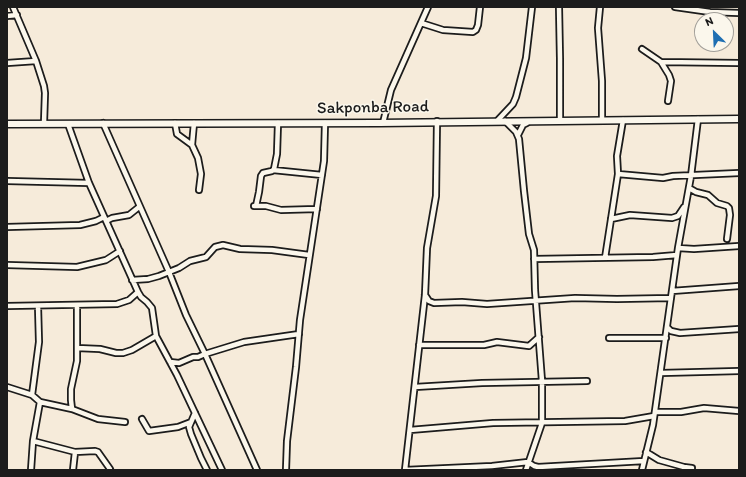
<!DOCTYPE html>
<html>
<head>
<meta charset="utf-8">
<style>
	body { margin:0 }
	#map { position:relative; width:746px; height:477px; overflow:hidden; background:#f6ebda; font-family:Itim,sans-serif }
	canvas { display:block }
	.frame { position:absolute; inset:0; border:8px solid #1c1c1c; pointer-events:none }
	.north { position:absolute; left:694px; top:12px; width:40px; height:40px; box-sizing:border-box; background:#fbf7ec; border:1px solid #a29f99; border-radius:50%; rotate:336deg; font-size:11px; font-weight:700; line-height:16px; text-align:center; color:#1c1c1c }
	.north::after { content:''; display:block; margin:auto; width:14px; height:18px; background:#1f6fb2; clip-path:polygon(50% 0,100% 100%,50% 72%,0 100%) }
</style>
</head>
<body>
<div id="map">
<canvas width="746" height="477"></canvas>
<div class="frame"></div>
<div class="north">N</div>
</div>
<script>
const context = document.querySelector('canvas').getContext('2d');
context.lineJoin = 'round';
const shape = rows => new Path2D(rows.map(r => 'M' + r).join(''));
function stroke(path, color, width, dash) { context.strokeStyle = color; context.lineWidth = width; context.lineCap = dash ? 'butt' : 'round'; context.setLineDash(dash || []); context.stroke(path); }
function write(font, color, halo, rows, align = 'center') {
  context.font = font + ' Itim,sans-serif'; context.lineWidth = 3; context.setLineDash([]); context.textBaseline = 'middle'; context.strokeStyle = halo; context.fillStyle = color; for (const [text, x, y, turn = 0] of rows) {
    context.save(); context.translate(x, y); context.rotate((+turn || 0) * Math.PI / 180); context.textAlign = isNaN(turn) ? turn : align; if (halo) context.strokeText(text, 0, 0); context.fillText(text, 0, 0); context.restore();
  }
}
const street = shape([
	[13,7,36,61,44,86,45,93,44,123],
	[559,7,560,59,560,121],
	[600,7,598,28,602,81,602,120],
	[675,7,710,12,739,13],
	[7,16,17,15],
	[421,23,443,30,473,32,476,30,478,25,480,7],
	[642,49,661,62,739,63],
	[661,62,669,75,671,81,668,101],
	[7,63,36,61],
	[623,120,617,156,618,174,663,178,673,176,739,173],
	[497,121,513,104,516,97,526,58,532,7],
	[505,121,516,132,519,139,524,191,529,234,534,250,535,290,542,381,542,423,526,470],
	[103,123,169,272,186,315,205,354,257,470],
	[175,123,177,134,192,145,198,158,201,174,199,190],
	[383,123,391,90,428,7],
	[68,124,89,183,138,292,141,297,147,302,152,308,156,336,177,375,222,470],
	[518,135,523,125,527,123],
	[192,145,194,123],
	[273,170,322,175],
	[7,181,89,183],
	[689,188,696,192,708,195,717,203,727,206,729,208,730,215,727,239],
	[254,206,266,206,281,210,317,209],
	[256,206,259,192,261,176,263,173,272,171,274,169,277,154,278,123],
	[611,219,630,215,672,218,678,216,684,207],
	[106,221,112,218,129,215,139,207],
	[7,227,80,225,96,221,104,217],
	[678,248,694,249,739,246],
	[605,258,618,174],
	[534,259,653,257,677,255],
	[7,265,77,267,106,260,120,251],
	[132,280,148,279,159,276,179,268,190,261,206,257,215,247,223,245,240,249,272,250,309,255],
	[672,291,739,286],
	[425,295,429,301,434,303,462,302,487,304,575,298,617,299,671,298],
	[7,306,117,304,129,300,138,292],
	[667,327,671,331,680,333,739,329],
	[609,338,666,338],
	[419,345,484,345,497,342,529,346,539,337],
	[77,348,100,349,116,353,123,353,132,350,156,336],
	[170,362,179,363,193,357,198,357,205,354,244,342,299,334],
	[661,373,739,371],
	[7,387,32,395,40,402,72,409,98,419,125,422],
	[415,387,482,383,587,381],
	[32,395,39,342,38,306],
	[72,409,71,400,71,389,77,361,77,305],
	[655,412,681,412,704,408,739,411],
	[195,413,189,427,191,434,201,458,207,470],
	[142,419,149,431,178,427,191,422],
	[410,430,493,423,625,421,654,416],
	[33,441,75,452,95,451,98,452,110,469],
	[646,452,659,460,684,467,692,468],
	[31,470,33,441,40,402],
	[73,470,75,452],
	[286,470,287,441,296,367,300,320,324,161,325,123],
	[405,470,425,295,427,248,436,196,437,121],
	[405,470,492,466,528,462,534,466,538,467,644,461],
	[642,470,653,425,678,248,691,176,698,119]
]);
const secondary = shape([
	[7,124,379,123,739,119]
]);
const streetNames = [
	["Sakponba Road",373,108,-1]
];
stroke(street, '#1c1c1c', 8);
stroke(secondary, '#1c1c1c', 9);
stroke(street, '#fbf7ec', 4.5);
stroke(secondary, '#fbf7ec', 6);
write('17px', '#1c1c1c', '#fbf7ec', streetNames);
</script>
</body>
</html>
